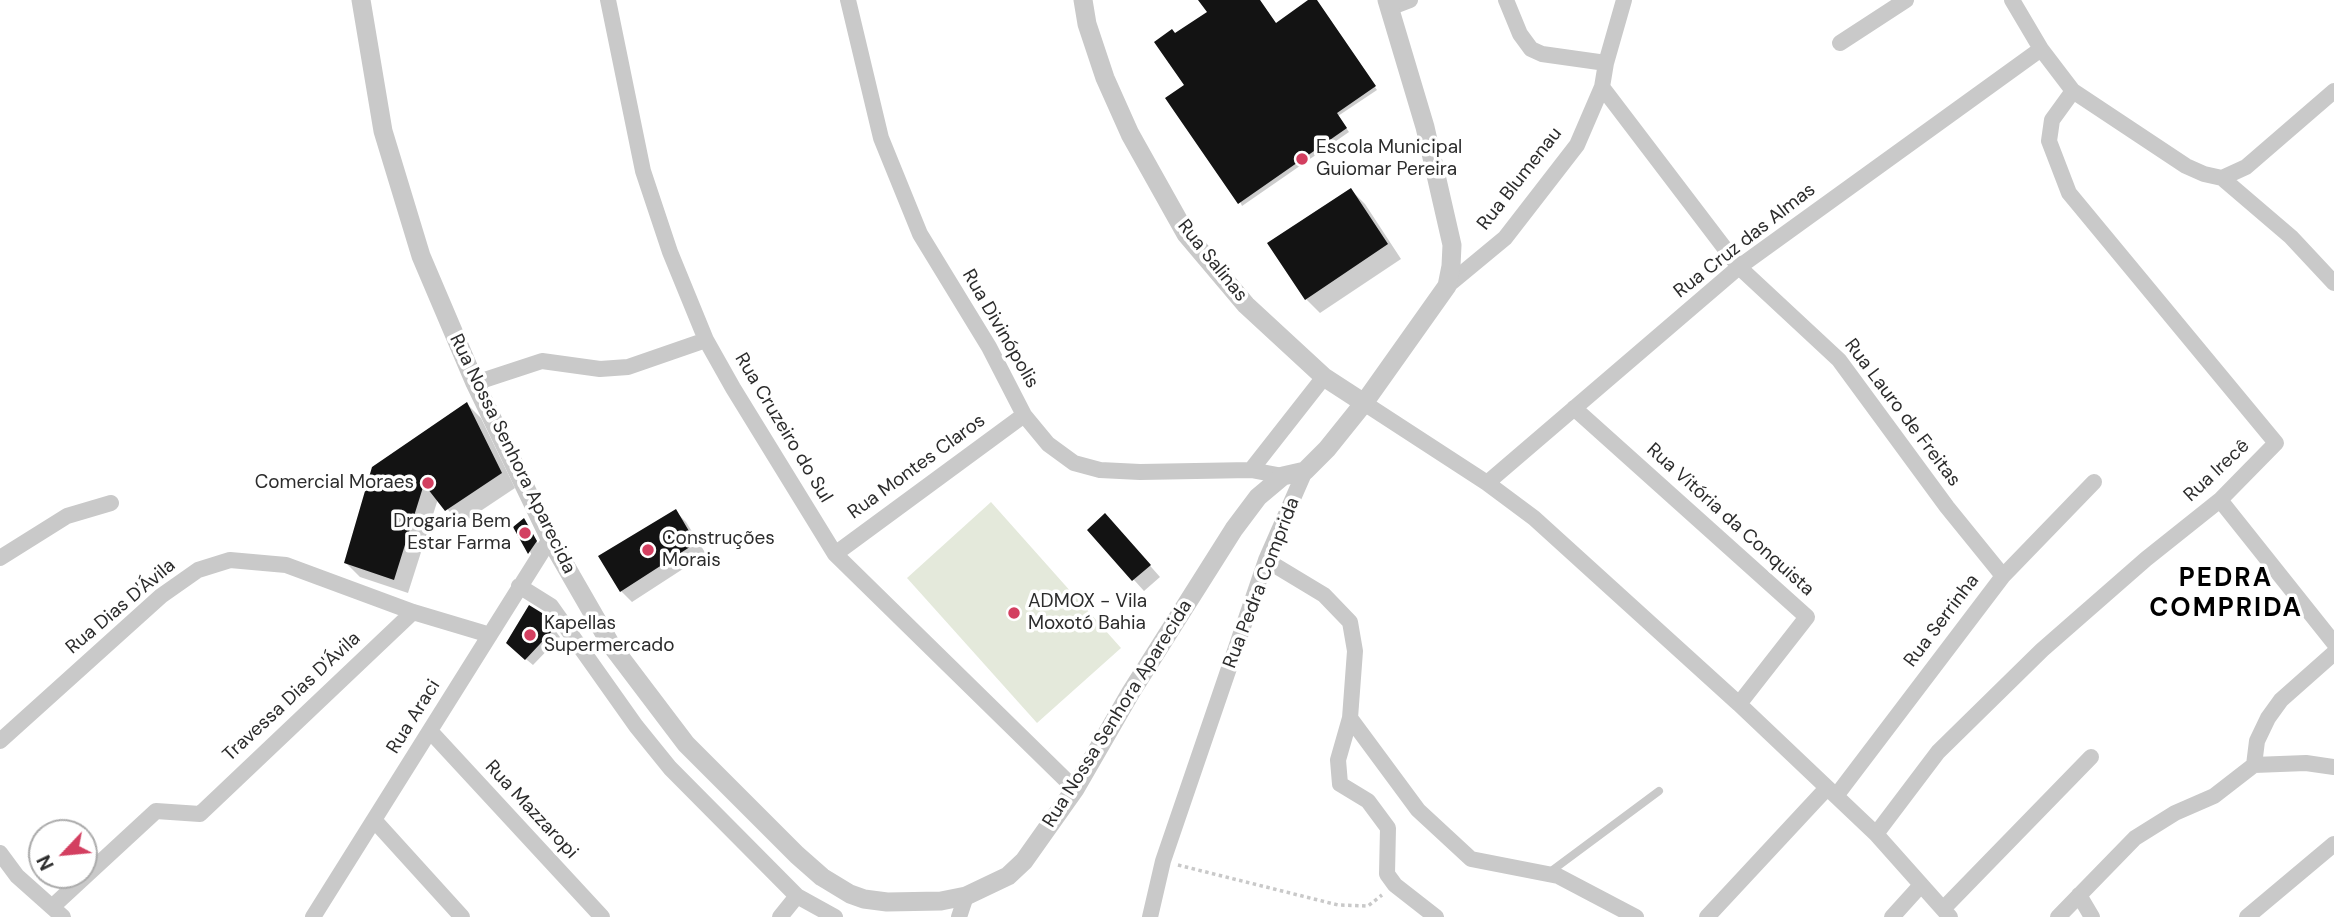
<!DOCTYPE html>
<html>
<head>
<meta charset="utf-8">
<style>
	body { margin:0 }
	#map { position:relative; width:2334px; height:917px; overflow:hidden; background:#fff; font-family:"DM Sans",sans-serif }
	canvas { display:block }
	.north { position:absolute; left:28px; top:819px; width:70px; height:70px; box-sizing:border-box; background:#fff; border:2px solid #ababab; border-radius:50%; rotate:244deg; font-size:19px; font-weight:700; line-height:28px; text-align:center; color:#2c2c2c }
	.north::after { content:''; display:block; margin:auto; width:24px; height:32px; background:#d33f60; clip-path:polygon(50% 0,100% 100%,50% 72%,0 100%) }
</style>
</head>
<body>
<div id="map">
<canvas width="2334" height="917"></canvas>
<div class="north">N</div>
</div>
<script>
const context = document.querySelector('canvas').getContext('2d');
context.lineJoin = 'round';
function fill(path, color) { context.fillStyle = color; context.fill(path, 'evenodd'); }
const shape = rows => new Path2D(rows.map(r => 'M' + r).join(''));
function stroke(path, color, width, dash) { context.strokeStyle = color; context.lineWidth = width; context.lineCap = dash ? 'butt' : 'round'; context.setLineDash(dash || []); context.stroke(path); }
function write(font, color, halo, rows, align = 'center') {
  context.font = font + ' "DM Sans",sans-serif'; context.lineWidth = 7; context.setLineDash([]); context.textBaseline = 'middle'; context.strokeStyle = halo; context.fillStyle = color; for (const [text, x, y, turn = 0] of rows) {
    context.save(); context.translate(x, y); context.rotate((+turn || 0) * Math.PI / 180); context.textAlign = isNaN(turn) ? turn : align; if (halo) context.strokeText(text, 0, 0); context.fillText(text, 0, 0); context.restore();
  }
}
const green = shape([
	[991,502,1121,648,1037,723,907,578]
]);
const shadow = shape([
	[1201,0,1260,0,1276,24,1311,0,1315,0,1377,90,1338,116,1349,132,1242,206,1187,85,1175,35,1209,12],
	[1351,190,1365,204,1401,259,1320,313,1306,299],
	[467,404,481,418,515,488,461,524,438,499,408,593,360,577,346,563],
	[675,511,686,522,706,554,632,602,621,591],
	[524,520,539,545,532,555,515,527],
	[1115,526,1160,577,1144,591,1089,530],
	[549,622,560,637,533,665,515,650]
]);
const building = shape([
	[1198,0,1260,0,1276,23,1308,0,1317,0,1376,86,1337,113,1347,128,1238,204,1165,98,1184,85,1154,42,1172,29,1175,33,1207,12],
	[1351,188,1388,244,1305,300,1267,243],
	[467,402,502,473,445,511,424,484,394,580,344,563,372,467],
	[676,509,696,543,620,592,598,556],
	[1105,513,1151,565,1132,581,1087,530],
	[524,518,537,541,528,554,513,527],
	[529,605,542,613,554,629,525,660,506,643]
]);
const path = shape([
	[1178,865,1338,905,1368,906,1382,895]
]);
const service = shape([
	[1550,872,1659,791]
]);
const minor = shape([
	[608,0,643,171,670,252,706,340,733,388,835,554,1075,789],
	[848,0,881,138,920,234,989,347,1024,415,1048,444,1074,463,1100,470,1140,472,1251,470,1283,476],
	[1506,0,1520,34,1531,49,1542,54,1606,63],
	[2012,0,2041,49,2073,91,2186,166,2204,174,2222,178,2246,167,2334,91],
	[1389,8,1410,0],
	[1840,43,1906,0],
	[1602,87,1739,267,1839,360,1947,507,2003,576],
	[2222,178,2291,237,2334,283],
	[1447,286,1505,238,1577,145,1602,87,1606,63,1624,0],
	[475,383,542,361,600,369,628,367,706,340],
	[1364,403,1487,483,1534,518,1739,704,1876,834,1950,917],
	[1574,408,1807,617,1739,704],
	[1251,470,1324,377],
	[1487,483,1739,267,2041,49],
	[2220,500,2334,643],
	[835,554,1024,415],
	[0,558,67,516,111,503],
	[1266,560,1324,595,1350,622,1355,651,1350,718,1338,760,1340,784,1368,801,1388,828,1387,874,1395,885,1436,917],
	[519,586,551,606,636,726,670,768,797,896,835,917],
	[1350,718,1418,810,1471,859,1558,876,1636,917],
	[430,731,602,917],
	[0,741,161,596,198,570,230,560,286,565,413,612,490,635],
	[2254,765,2306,763,2334,767],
	[1836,796,2003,576,2094,482],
	[374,820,462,917],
	[1876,834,1938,752,2042,650,2146,559,2220,500,2276,443,2069,193,2049,141,2052,120,2073,91],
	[0,853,17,876,63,917],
	[2079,895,2092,917],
	[52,907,156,811,200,814,413,612],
	[1943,909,2091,757],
	[313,917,550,539],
	[780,917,797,896],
	[959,917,966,896],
	[1150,917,1163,861,1266,560,1305,471],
	[1707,917,1827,788],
	[1892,917,1921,885],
	[2058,917,2135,838,2175,813,2214,796,2254,765,2257,741,2268,718,2281,700,2334,653],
	[2247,917,2334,844]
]);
const tertiary = shape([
	[361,0,383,131,421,256,475,383,550,539,611,645,686,744,797,855,822,877,850,894,864,899,887,902,941,901,966,896,1008,876,1024,861,1075,789,1131,692,1234,529,1258,497,1283,476,1305,471,1327,449,1364,403,1447,286,1451,266,1452,245,1425,127,1387,0],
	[1083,0,1087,24,1105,78,1130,134,1186,234,1246,305,1324,377,1364,403]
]);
const markers = [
	[1302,159,7,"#d33f60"],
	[428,483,7,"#d33f60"],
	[525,533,7,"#d33f60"],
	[648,550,7,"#d33f60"],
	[1014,613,7,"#d33f60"],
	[530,635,7,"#d33f60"]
];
const poiNames = [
	["Escola Municipal",1316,148],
	["Guiomar Pereira",1316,170],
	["Comercial Moraes",414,483,"right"],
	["Drogaria Bem",511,522,"right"],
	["Estar Farma",511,544,"right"],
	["Construções",662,539],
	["Morais",662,561],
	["ADMOX - Vila",1028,602],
	["Moxotó Bahia",1028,624],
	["Kapellas",544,624],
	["Supermercado",544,646]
];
const streetNames = [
	["Rua Blumenau",1520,179,-52],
	["Rua Cruz das Almas",1745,241,-38],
	["Rua Salinas",1212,261,51],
	["Rua Divinópolis",1000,329,60],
	["Rua Lauro de Freitas",1902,413,53],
	["Rua Cruzeiro do Sul",783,428,59],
	["Rua Nossa Senhora Aparecida",512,454,64],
	["Rua Montes Claros",917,467,-36],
	["Rua Irecê",2217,471,-43],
	["Rua Vitória da Conquista",1730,520,42],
	["Rua Pedra Comprida",1262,583,-69],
	["Rua Dias D'Ávila",121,607,-40],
	["Rua Serrinha",1942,621,-53],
	["Travessa Dias D'Ávila",292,697,-43],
	["Rua Nossa Senhora Aparecida",1118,714,-58],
	["Rua Araci",414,717,-58],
	["Rua Mazzaropi",531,810,47]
];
const districtNames = [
	["PEDRA",2226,579],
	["COMPRIDA",2226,609]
];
fill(green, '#e4e9db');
fill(shadow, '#0003');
fill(building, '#131313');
stroke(path, '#c9c9c9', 3.5, [3.5, 3.5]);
stroke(service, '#c9c9c9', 8);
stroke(minor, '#c9c9c9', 16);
stroke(tertiary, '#c9c9c9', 19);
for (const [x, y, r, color] of markers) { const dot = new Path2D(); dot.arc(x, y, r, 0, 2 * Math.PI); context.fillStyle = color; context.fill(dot); stroke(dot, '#fff', 2.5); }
write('19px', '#2c2c2c', '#fff', poiNames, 'left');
write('19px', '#2c2c2c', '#fff', streetNames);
context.letterSpacing = '2px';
write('bold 26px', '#000', '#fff', districtNames);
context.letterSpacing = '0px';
</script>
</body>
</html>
